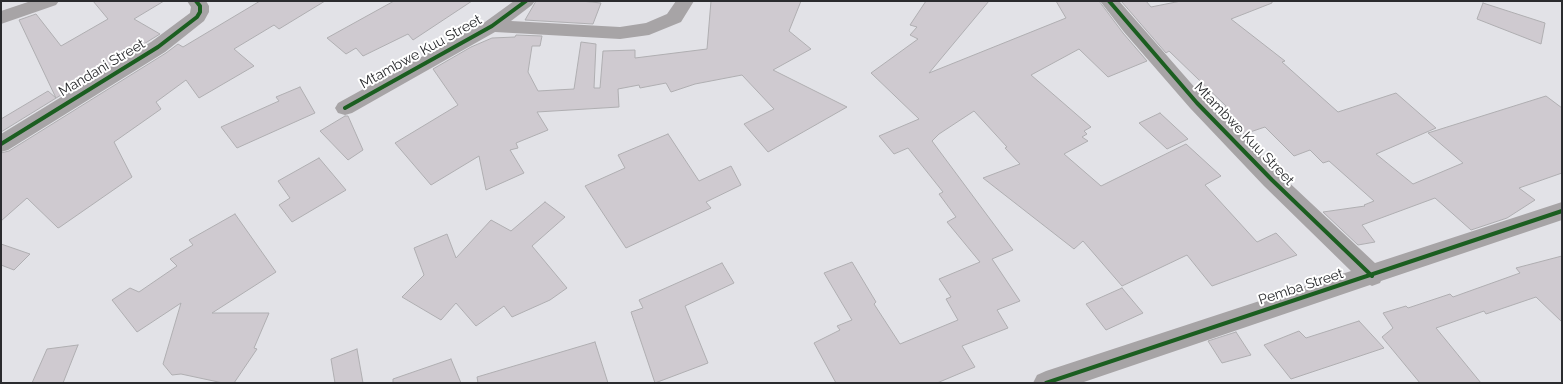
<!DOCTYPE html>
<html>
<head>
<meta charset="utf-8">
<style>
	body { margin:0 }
	#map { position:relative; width:1563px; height:384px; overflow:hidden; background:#e2e2e7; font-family:Raleway,sans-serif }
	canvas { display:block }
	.frame { position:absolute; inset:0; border:2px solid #2a2b2e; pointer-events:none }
</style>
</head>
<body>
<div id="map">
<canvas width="1563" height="384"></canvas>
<div class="frame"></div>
</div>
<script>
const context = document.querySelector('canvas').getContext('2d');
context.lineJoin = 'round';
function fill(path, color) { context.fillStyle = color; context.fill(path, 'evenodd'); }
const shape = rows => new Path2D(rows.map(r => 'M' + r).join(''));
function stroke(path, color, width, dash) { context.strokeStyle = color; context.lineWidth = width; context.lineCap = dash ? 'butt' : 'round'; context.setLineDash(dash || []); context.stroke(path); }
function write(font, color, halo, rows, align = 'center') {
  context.font = font + ' Raleway,sans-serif'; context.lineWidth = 4; context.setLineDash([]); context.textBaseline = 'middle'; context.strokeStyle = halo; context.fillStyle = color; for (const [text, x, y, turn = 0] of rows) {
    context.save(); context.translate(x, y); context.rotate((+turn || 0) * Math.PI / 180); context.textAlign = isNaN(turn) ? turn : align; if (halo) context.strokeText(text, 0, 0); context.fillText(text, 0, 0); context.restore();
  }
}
const building = shape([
	[93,1,164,1,134,19,160,34,1,132,1,119,48,91,56,98,19,20,36,14,61,46,108,19,93,1],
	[260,1,325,1,279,29,274,25,234,49,254,66,199,98,186,80,156,102,161,109,114,142,132,177,60,227,58,228,27,198,1,221,1,153,9,151,166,53,178,44,183,47,260,1],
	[394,1,472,1,413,40,408,34,363,56,356,48,346,54,327,38,394,1],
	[536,1,581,1,601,3,593,24,525,20,536,1],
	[711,1,801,1,789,31,811,49,773,70,847,107,768,152,744,124,774,109,742,75,695,84,671,92,666,83,640,88,639,85,618,89,619,107,537,112,548,130,516,143,518,148,510,150,524,173,486,190,479,156,431,185,395,143,458,105,433,69,471,47,492,38,515,37,516,35,542,36,540,46,532,46,528,72,538,91,574,89,581,42,596,44,594,88,600,88,603,51,635,50,635,58,707,49,711,1],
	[926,1,989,1,929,73,1066,18,1056,1,1099,1,1123,33,1147,61,1108,77,1079,49,1031,75,1091,127,1084,131,1087,134,1082,137,1088,141,1064,154,1101,186,1186,144,1221,176,1205,185,1257,242,1276,233,1297,255,1212,286,1187,255,1122,286,1083,241,1074,249,983,178,1020,164,1005,148,1007,147,974,111,939,134,932,141,1013,250,992,259,1020,301,997,310,1008,328,962,346,975,367,937,383,836,383,814,343,840,330,837,326,852,320,824,273,852,262,876,302,874,304,900,344,958,320,946,299,951,297,939,279,980,262,947,222,956,217,939,194,943,192,908,148,894,154,879,136,919,119,871,73,918,39,910,35,917,27,910,25,926,1],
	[1121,1,1146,1,1151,7,1181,1,1272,1,1272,3,1231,19,1285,61,1282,62,1338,112,1396,93,1436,128,1376,154,1413,184,1463,163,1428,133,1546,96,1562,108,1562,173,1519,188,1535,200,1507,218,1471,230,1435,198,1362,225,1375,242,1358,245,1323,212,1365,206,1364,205,1374,201,1329,161,1323,163,1310,150,1294,156,1265,127,1244,134,1219,109,1226,106,1169,51,1166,53,1121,1],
	[1483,3,1545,23,1541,44,1477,19,1483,3],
	[300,87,315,113,237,148,221,127,279,101,276,97,300,87],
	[1160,113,1188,139,1167,149,1139,123,1160,113],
	[345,116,348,116,363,150,348,160,320,131,345,116],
	[668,134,699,181,731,166,741,185,706,202,711,208,626,248,585,186,625,168,618,155,668,134],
	[319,158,346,190,292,222,279,205,290,198,278,181,319,158],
	[545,202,565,217,532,246,567,288,550,300,512,317,504,306,476,326,456,303,441,320,402,297,424,275,414,248,447,234,456,258,491,220,511,231,545,202],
	[235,214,276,272,212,313,269,313,254,348,257,349,234,383,223,383,181,374,172,375,163,364,181,303,137,332,112,300,130,288,139,292,177,266,170,259,193,245,189,240,235,214],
	[1,244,30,254,14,270,1,265,1,244],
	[1562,256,1562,322,1536,297,1486,314,1484,311,1436,328,1481,383,1420,383,1382,337,1393,328,1383,313,1406,306,1408,308,1450,294,1453,297,1520,273,1516,268,1562,256],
	[722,263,734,283,685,306,708,363,655,383,631,312,643,308,639,300,722,263],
	[1122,288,1143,313,1106,330,1086,304,1122,288],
	[1359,321,1384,348,1291,379,1264,345,1299,331,1306,338,1359,321],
	[1236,332,1251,355,1222,363,1208,341,1236,332],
	[595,342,608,383,478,383,477,377,595,342],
	[78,345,63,383,32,383,47,349,78,345],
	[357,349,363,383,335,383,331,359,357,349],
	[451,359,461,383,393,383,393,379,451,359]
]);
const street = shape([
	[31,1,59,1,56,5,1,24,1,11,31,1],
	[187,1,206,1,209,6,209,12,204,21,165,52,8,150,1,152,1,134,151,42,190,13,191,7,187,1],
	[514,1,535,1,532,5,511,21,620,27,646,23,667,14,676,1,694,1,681,22,649,35,620,39,495,32,352,113,345,115,338,113,335,108,338,103,485,22,514,1],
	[1100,1,1119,1,1204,98,1280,174,1375,263,1562,202,1562,220,1381,281,1380,283,1372,286,1370,285,1081,383,1033,383,1037,375,1046,371,1351,271,1264,186,1190,108,1124,32,1100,1]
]);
const cycleway = shape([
	[1109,1,1197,103,1272,180,1372,276],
	[345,108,492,26,526,1],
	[1,144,158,47,197,17,200,12,200,6,196,1],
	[1046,383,1562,211]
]);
const streetNames = [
	["Mtambwe Kuu Street",421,52,-29],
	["Mandani Street",102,68,-31],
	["Mtambwe Kuu Street",1244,134,46],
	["Pemba Street",1301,287,-18]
];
fill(building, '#cfcad0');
stroke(building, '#afaeb1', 1);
fill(street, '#a7a4a6');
stroke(cycleway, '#1b5e20', 4);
write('14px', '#2a2b2e', '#fff', streetNames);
</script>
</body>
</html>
